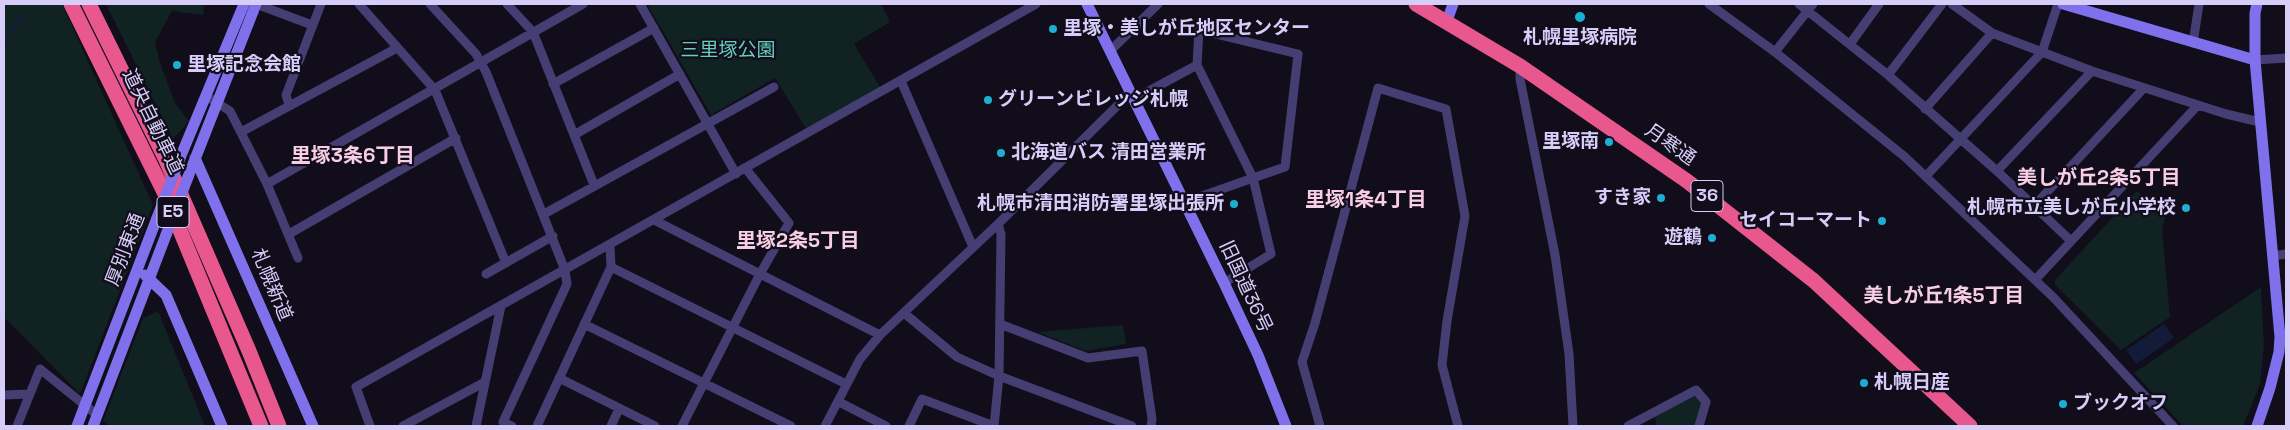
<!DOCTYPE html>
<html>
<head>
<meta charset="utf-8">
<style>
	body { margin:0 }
	#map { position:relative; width:2290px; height:430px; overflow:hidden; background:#110d1a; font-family:"Space Grotesk",sans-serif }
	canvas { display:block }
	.frame { position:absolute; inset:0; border:5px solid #d6cdf8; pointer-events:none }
</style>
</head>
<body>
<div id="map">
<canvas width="2290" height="430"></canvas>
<div class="frame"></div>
</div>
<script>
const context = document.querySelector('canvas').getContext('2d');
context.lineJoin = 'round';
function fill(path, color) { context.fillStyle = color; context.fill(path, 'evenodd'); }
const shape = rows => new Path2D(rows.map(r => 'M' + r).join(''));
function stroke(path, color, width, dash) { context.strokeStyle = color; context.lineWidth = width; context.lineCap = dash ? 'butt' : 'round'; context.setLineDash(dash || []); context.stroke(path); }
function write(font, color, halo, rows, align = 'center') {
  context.font = font + ' "Space Grotesk","Noto Sans JP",sans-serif'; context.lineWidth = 4.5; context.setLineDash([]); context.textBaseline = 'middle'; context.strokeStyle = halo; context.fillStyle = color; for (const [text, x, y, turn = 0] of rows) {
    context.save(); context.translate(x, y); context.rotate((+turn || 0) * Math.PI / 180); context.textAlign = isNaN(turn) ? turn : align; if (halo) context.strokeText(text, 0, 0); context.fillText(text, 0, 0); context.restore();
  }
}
const green = shape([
	[4,4,62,4,153,205,80,394,4,317],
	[106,4,204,4,203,15,172,11,155,42,160,63,175,103,189,121,173,139],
	[647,4,881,4,890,22,854,44,880,87,807,130,775,78,711,115],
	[2137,191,2166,216,2162,228,2170,317,2121,350,2055,285,2055,280],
	[2261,287,2264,344,2260,384,2243,426,2183,426,2134,373],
	[158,311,205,426,111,426,103,421,143,318],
	[1123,325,1126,344,1086,351,1037,332],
	[1696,390,1706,402,1699,426,1656,426,1655,412]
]);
const water = shape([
	[2164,324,2174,338,2136,364,2126,350]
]);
const stream = shape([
	[4,47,21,14]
]);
const street = shape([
	[256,4,312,25],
	[359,4,435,90,506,263],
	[430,4,476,54,486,72,565,270,567,284,503,422,512,426],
	[507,4,533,32,594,185],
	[640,4,736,174],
	[1709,4,1775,52,1905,157,2053,297,2173,426],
	[1799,4,1888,75,1997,171,2071,241],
	[1952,4,1992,33,2092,71,2226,114,2260,122],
	[2193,43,2199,4],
	[1850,44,1879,4],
	[1110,51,1158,4],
	[1775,52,1813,4],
	[2255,60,2286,58],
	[1520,66,1520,79,1555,255,1569,354,1573,426],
	[1888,75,1942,4],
	[901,81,973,247],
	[553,84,654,28],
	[206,96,230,111,267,184,298,258],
	[1134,99,1197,65],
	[289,105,286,95,321,4],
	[1925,109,1992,33],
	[241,132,397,48],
	[574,135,680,74],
	[1997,171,2092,71],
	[1926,176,2042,52,2058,4],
	[267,184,583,4],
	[1185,202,1253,178,1285,167,1298,54,1199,30,1197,65,1253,178,1271,254,1224,283],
	[2034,206,2144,88],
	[544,214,774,87],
	[654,220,880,335],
	[289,234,456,138],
	[2272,256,2286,254],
	[611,267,846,384],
	[486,274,553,236],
	[2035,280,2198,105],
	[904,313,957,357,999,376,1132,426],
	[584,324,791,426],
	[1000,324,1088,358,1142,351,1152,419,1151,426],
	[559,378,655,426],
	[4,395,29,394],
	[839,402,886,426],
	[17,426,40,369,97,415],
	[370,426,356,387,1036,4],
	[403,426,485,382],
	[476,426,501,306],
	[537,426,611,267,610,245],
	[611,426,619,409],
	[682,426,760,274,789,223,746,169],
	[825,426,860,359,880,335,998,224,1131,92],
	[909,426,922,399,994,426],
	[994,426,999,376,1001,234,998,224],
	[1320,426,1302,362,1315,323,1378,88,1446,109,1465,216,1447,321,1442,365,1458,426],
	[1628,426,1696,390,1706,402,1699,426]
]);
const secondary = shape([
	[1087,4,1224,283,1258,355,1286,426],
	[2063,4,2255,60],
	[2257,4,2255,13,2255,60,2280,337,2279,352,2270,388,2257,426],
	[1447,21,1453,4],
	[180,158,244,4],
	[195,158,313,426],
	[188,177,256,4],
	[145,275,166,295,222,426],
	[77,426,157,218],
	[93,426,166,235]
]);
const highway = shape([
	[71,4,165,194,261,426],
	[89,4,166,160,249,351,279,426],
	[1416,4,1520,66,1687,181,1814,281,1970,426]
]);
const secondaryBridge = shape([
	[157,218,180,158],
	[166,235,188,177]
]);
const markers = [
	[1580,17,6,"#1daed4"],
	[1053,29,5,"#1daed4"],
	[177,65,5,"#1daed4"],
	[988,100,5,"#1daed4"],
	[1609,142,5,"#1daed4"],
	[1001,153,5,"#1daed4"],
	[1661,198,5,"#1daed4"],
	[1234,204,5,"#1daed4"],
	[2186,208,5,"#1daed4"],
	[1882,221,5,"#1daed4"],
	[1712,238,5,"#1daed4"],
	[1864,383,5,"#1daed4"],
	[2063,404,5,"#1daed4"]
];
const shields = [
	[1707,196,32],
	[173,212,32]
];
const shieldNames = [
	["36",1707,196],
	["E5",173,212]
];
const poiNames = [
	["里塚・美しが丘地区センター",1063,29],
	["札幌里塚病院",1580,38,"center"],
	["里塚記念会館",187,65],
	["グリーンビレッジ札幌",998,100],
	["里塚南",1599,142,"right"],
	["北海道バス 清田営業所",1011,153],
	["すき家",1651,198,"right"],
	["札幌市清田消防署里塚出張所",1224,204,"right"],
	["札幌市立美しが丘小学校",2176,208,"right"],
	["セイコーマート",1872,221,"right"],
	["遊鶴",1702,238,"right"],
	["札幌日産",1874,383],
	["ブックオフ",2073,404]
];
const parkNames = [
	["三里塚公園",728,51]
];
const streetNames = [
	["道央自動車道",152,122,64],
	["月寒通",1670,145,35],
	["厚別東通",126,250,-69],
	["札幌新道",271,285,67],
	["旧国道36号",1245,287,65]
];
const neighbourhoodNames = [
	["里塚3条6丁目",353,157],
	["美しが丘2条5丁目",2099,179],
	["里塚1条4丁目",1366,201],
	["里塚2条5丁目",798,242],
	["美しが丘1条5丁目",1944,297]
];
fill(green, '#112223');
fill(water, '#121c39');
stroke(stream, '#121c39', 2.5);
stroke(street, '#453e73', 9);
stroke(secondary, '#8070ec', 11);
stroke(highway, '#e8578e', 15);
stroke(secondaryBridge, '#8070ec', 11);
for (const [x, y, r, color] of markers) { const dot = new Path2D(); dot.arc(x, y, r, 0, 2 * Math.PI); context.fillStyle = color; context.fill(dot); stroke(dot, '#110d1a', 2); }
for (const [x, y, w] of shields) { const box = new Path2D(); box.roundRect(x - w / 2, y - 15.5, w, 31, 4); context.fillStyle = '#110d1a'; context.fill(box); stroke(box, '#d6cdf8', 1); }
write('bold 18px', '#d6cdf8', null, shieldNames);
write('bold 19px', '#d6cdf8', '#110d1a', poiNames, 'left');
write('19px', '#63cdbe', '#110d1a', parkNames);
write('19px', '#d6cdf8', '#110d1a', streetNames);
write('bold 20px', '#f8cee5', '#110d1a', neighbourhoodNames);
</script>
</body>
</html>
